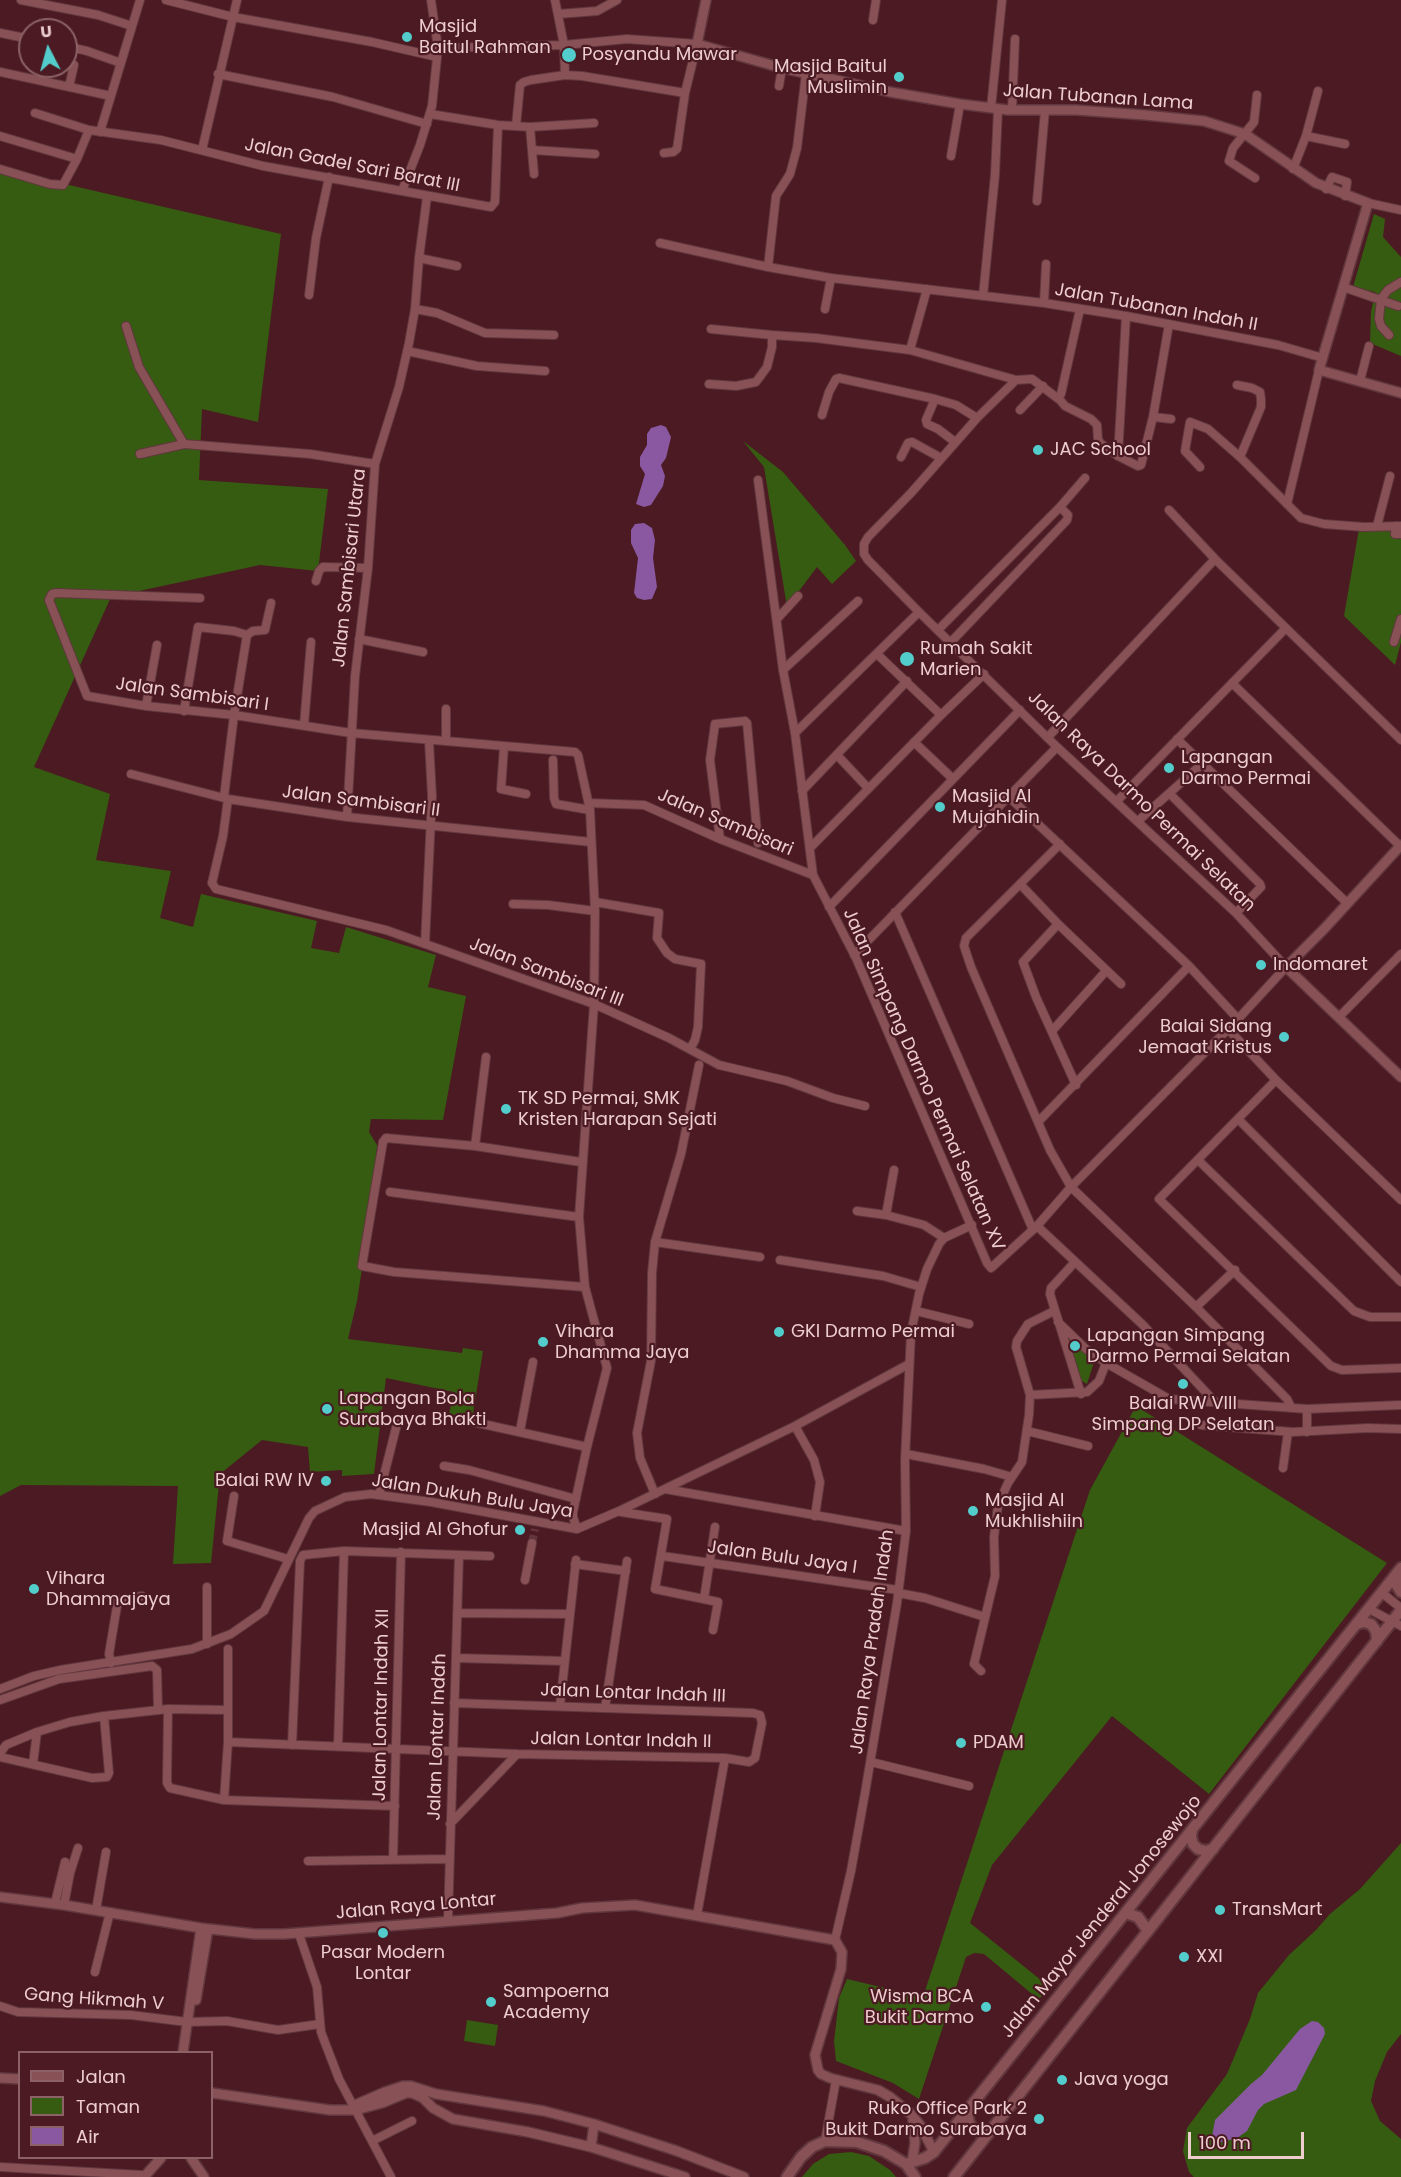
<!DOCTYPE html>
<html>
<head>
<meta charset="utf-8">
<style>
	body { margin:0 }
	#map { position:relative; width:1401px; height:2177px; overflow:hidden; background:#4b1a22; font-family:Poppins,sans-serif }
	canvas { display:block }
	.legend { position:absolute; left:18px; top:2051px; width:195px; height:108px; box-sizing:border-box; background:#4b1a22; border:2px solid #8c6267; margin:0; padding:8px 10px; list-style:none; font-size:18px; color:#eecdcf }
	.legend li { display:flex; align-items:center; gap:12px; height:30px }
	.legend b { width:30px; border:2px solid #8c6267 }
	.north { position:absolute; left:18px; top:18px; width:60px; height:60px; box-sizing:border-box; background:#4b1a22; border:2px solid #8c6267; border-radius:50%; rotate:354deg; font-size:16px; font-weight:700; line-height:24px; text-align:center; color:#eecdcf }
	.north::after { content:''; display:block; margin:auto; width:21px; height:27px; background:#53cdcb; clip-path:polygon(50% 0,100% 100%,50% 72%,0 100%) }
	.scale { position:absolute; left:1188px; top:2132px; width:116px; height:27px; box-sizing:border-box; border:3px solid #eecdcf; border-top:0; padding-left:8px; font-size:18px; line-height:21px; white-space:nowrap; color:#eecdcf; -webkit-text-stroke:4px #4b1a22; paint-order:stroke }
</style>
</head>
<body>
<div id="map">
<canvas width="1401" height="2177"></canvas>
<ul class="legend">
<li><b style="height:8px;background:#885156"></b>Jalan</li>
<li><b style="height:16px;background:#365c12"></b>Taman</li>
<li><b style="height:16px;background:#8958a1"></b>Air</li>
</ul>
<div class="north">U</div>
<div class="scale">100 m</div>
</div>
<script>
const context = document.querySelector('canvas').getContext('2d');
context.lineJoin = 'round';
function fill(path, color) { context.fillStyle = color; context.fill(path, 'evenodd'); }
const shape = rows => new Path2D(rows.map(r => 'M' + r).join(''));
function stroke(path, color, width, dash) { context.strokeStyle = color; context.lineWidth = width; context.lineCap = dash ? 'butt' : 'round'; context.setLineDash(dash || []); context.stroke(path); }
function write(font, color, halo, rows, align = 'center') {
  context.font = font + ' Poppins,sans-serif'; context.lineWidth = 4.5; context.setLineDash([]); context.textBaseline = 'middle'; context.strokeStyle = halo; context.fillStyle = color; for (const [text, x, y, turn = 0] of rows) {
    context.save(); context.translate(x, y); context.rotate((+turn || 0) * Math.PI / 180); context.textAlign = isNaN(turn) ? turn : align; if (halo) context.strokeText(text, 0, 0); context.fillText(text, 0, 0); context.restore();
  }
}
const green = shape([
	[0,169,281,234,258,422,202,409,199,480,328,489,318,571,260,565,111,597,34,767,110,794,96,860,171,871,160,918,193,927,201,894,317,921,311,948,339,953,346,927,436,955,428,987,466,996,443,1120,371,1119,369,1132,377,1145,373,1197,357,1301,348,1339,462,1353,463,1348,483,1351,472,1420,449,1414,454,1392,386,1378,374,1474,342,1476,342,1470,310,1472,308,1447,262,1440,220,1474,211,1563,173,1564,178,1486,21,1485,0,1496],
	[1374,214,1385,219,1383,237,1401,257,1401,356,1370,343,1371,312,1375,292,1353,287],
	[743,441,783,472,845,545,856,561,832,584,817,567,787,607,764,467],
	[1401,528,1401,642,1395,665,1344,616,1359,529],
	[1065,1333,1095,1359,1087,1384,1080,1380],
	[1136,1406,1387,1563,1209,1794,1112,1716,992,1865,970,1923,1052,1989,1038,1999,984,1954,974,1953,966,1957,919,2099,893,2083,836,2061,834,2041,839,1998,847,1979,923,1997,1090,1490],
	[1401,1843,1401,2034,1387,2052,1375,2081,1371,2101,1380,2121,1401,2139,1401,2177,1194,2177,1189,2172,1183,2151,1187,2128,1227,2074,1250,2019,1258,1993,1289,1955,1316,1930,1330,1914,1360,1889],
	[467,2020,498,2025,495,2046,464,2041],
	[851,2152,869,2156,890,2170,896,2177,802,2177,813,2164,829,2154]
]);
const water = shape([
	[661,425,666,427,671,437,666,458,661,465,665,476,663,486,651,505,644,507,636,504,645,474,640,466,640,457,647,445,647,434,651,428],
	[644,523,652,528,655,540,653,558,657,587,652,599,644,600,637,598,634,593,638,558,631,543,631,530,635,524],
	[1312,2021,1318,2022,1324,2028,1325,2034,1296,2090,1264,2104,1258,2110,1247,2131,1237,2138,1218,2143,1212,2137,1215,2120,1251,2084,1262,2075,1300,2029]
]);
const minorTunnel = shape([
	[532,1543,535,1529]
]);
const minor = shape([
	[21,0,98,15,132,26],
	[166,0,233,17,372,42,437,57],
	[555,0,564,45,565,75],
	[558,14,597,11,617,0],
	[873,20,876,0],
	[0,33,30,39],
	[66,46,87,51,121,63],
	[438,48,564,45,627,39,697,44,685,93,677,149,673,152,664,153],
	[0,72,111,96],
	[218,74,333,97,427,124],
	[779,86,782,68],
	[69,87,74,65],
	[991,108,1002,0],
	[1012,110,1015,39],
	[35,113,89,130],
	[430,114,498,125,530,127,594,123],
	[516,126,520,85,524,82,531,80,565,75,582,76,685,93],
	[530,127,534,174],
	[100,132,140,0],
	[0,136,77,159],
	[1306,136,1345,144],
	[202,150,237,0],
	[532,150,595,154],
	[951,156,960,104],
	[0,169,50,184,63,185,77,159,89,130,161,140,263,166,491,207,495,202,498,125],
	[1293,169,1306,136,1318,91],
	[1255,178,1229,161,1233,148,1254,122,1257,95],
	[1326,189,1332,177,1347,182,1345,196],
	[402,191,420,145,432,106,438,48,431,0],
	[1037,201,1045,110],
	[1368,203,1401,210],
	[660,243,768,267,831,278,1044,303,1126,316,1278,345,1323,358],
	[419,258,457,266],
	[768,267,776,196,790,174,797,148,806,73],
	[1343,287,1398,306],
	[309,295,316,238,329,177],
	[983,296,995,175,998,109],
	[1044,303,1046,264],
	[415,309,437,313,485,333,554,335],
	[825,309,831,278],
	[126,326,139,367,184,444],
	[711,329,772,335,816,338,910,350,1016,380],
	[1389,335,1381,326,1379,319,1381,299,1388,290,1401,282],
	[910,350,927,289],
	[407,351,477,366,545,371],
	[1360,381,1369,346],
	[709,384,736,386,756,382,767,367,772,347,772,335],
	[1237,385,1252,388,1260,392,1261,399,1261,407,1240,457],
	[1061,394,1080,309],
	[935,399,926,420,927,424,938,429,955,442],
	[1020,410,1043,386],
	[822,415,829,392,836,379,839,378,935,399,956,405,977,418],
	[1153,417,1171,419],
	[140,454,184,444,310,454,375,464],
	[1118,456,1126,316],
	[901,457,908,443,912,442,941,458],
	[1200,467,1185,451,1190,422,1208,429,1240,457,1301,518,1324,524,1364,527,1401,526],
	[758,480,783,670,795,733,813,875,856,958,987,1263,991,1268,1037,1226,1071,1187,1238,1019,1286,967,1236,913,1057,747,919,612,868,560,864,554,864,544,868,537,911,493,977,418,1016,380,1032,379,1060,400,1065,406,1091,419,1097,425,1098,439,1100,443,1118,456,1138,466,1141,465,1153,417,1169,324],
	[1287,504,1319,370],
	[1169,510,1215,559,1401,740],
	[1377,526,1390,476],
	[1396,526,1395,534,1401,534],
	[316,581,319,571,323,567,368,568],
	[200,598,56,593,52,594,49,600,87,696,146,706,234,715,351,733,575,752,578,755,590,810,595,911,594,1004,579,1217,585,1287,607,1368,587,1447,573,1512,573,1517,577,1529],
	[777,619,798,596],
	[938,630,1060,507,1085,478],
	[359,639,423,652],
	[951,642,1067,520,1068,515,1060,507],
	[1394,642,1401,619],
	[877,654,941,715],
	[783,670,858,601],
	[1232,683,1400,846],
	[146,706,157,645],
	[184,711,198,627,234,631,247,635],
	[304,725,311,642],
	[795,733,919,612],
	[1048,737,1215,559],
	[1177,739,1347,903],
	[446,741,446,709],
	[914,742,952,778],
	[504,747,501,789,526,794],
	[837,755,868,788],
	[553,760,554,798,556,804,590,810],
	[131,774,228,799,347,817,591,842],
	[802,791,907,681],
	[1170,794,1260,884,1261,887,1236,913],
	[224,797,234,715,247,635,253,631,265,630,271,603],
	[1009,797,1189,966,1238,1019],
	[228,799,223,836,212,883,216,889,386,930,594,1004,669,1038,719,1065,787,1081,833,1098,865,1106],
	[1116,802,1286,628],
	[589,803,644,805,720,839,813,875],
	[347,817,355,676,368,568,375,464,399,387,409,343,415,309,419,258,427,197],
	[1138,821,1202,764],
	[720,839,710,760,715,724,745,721,747,723,758,843],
	[1060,844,966,938,964,946,971,967,1050,1150,1071,1187,1196,1307,1287,1399,1291,1407],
	[810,848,941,715,984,674],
	[1020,884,1058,924,1121,984],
	[595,902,659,913,657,938,667,953,675,959,701,964,698,1027,695,1040,690,1049],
	[513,904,548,905,595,911],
	[829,907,1020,710],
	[895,912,1033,1230],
	[1058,924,1023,962,1036,997,1076,1085],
	[425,944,432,796,429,741],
	[854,955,1057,747],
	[1339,1017,1401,954],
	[1228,1029,1276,1080,1401,1200],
	[1052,1031,1106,971],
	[1276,1080,1159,1199,1331,1366,1342,1370,1401,1368],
	[1238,1119,1401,1282],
	[1039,1121,1189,966],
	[475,1146,486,1057],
	[1198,1160,1354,1311,1370,1317,1401,1317],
	[581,1162,475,1146,386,1138,383,1142,362,1266,394,1272,585,1287],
	[390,1192,579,1217],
	[857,1211,886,1215,924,1225,944,1238],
	[886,1215,894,1170],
	[1037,1226,1143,1325,1215,1402],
	[655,1242,760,1257],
	[780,1260,883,1276,921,1287],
	[1075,1262,1051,1288,1050,1294,1081,1394],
	[1196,1307,1235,1270],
	[916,1311,969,1324],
	[1058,1322,1086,1349,1106,1363,1169,1399,1307,1409,1401,1405],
	[1030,1395,1087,1392,1099,1381,1106,1363],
	[1307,1409,1307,1432],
	[460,1419,587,1447],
	[1201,1425,1293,1432,1368,1428,1401,1429],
	[795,1426,814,1460,820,1482,815,1516],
	[520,1431,533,1362],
	[1027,1431,1088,1446],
	[906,1454,984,1469,1012,1477],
	[444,1466,469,1470,576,1499],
	[1283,1468,1288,1432],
	[665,1489,906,1531],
	[655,1494,640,1458,637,1433,651,1361,652,1273,655,1242,681,1154,699,1065],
	[379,1495,397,1424],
	[234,1496,227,1541,288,1559],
	[621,1512,667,1519,655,1589,718,1602,713,1630],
	[662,1556,898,1590],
	[575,1564,626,1571],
	[525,1580,532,1543],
	[207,1587,207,1644],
	[898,1593,925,1598,985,1617],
	[1382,1593,1401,1608],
	[704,1599,715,1527],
	[1369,1609,1401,1626],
	[457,1613,570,1614],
	[456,1658,564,1661],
	[111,1663,109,1654,118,1600,142,1596],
	[981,1671,974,1664,995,1576,994,1537,998,1505,1008,1483,1022,1462,1029,1415,1030,1395,1016,1347,1017,1341,1028,1324,1054,1311],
	[0,1689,34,1676,60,1670,192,1649,231,1634,264,1611,309,1518,315,1511,345,1497,371,1494,431,1502,577,1529,619,1511,795,1426,909,1364],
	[0,1700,59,1679,152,1666,157,1670,158,1710],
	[560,1706,576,1560],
	[605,1708,627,1561],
	[168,1709,167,1783,170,1788,224,1800,395,1806],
	[228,1742,517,1754,725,1758,749,1762,755,1758,762,1723,760,1715,753,1713,454,1703],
	[292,1745,300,1561,303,1555,344,1551,490,1556],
	[338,1746,344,1551],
	[0,1753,6,1745,37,1732,70,1722,104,1716,168,1709,228,1710],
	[0,1757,92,1778,107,1777,109,1773,104,1716],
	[871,1762,969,1786],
	[33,1764,37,1732],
	[224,1800,228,1742,228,1649],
	[450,1824,517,1754],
	[393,1860,401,1552],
	[308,1861,449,1859],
	[55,1903,65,1862],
	[64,1905,70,1873,78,1848],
	[96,1910,106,1852],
	[697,1915,725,1758],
	[448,1920,459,1555],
	[299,1934,317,1987,321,2032,324,2040,339,2079,391,2177],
	[835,1940,851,1871,865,1793,897,1603,906,1531,905,1460,911,1333,919,1294,927,1269,939,1244,944,1238,972,1225],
	[95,1972,110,1912],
	[0,2006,18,2012,131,2015,187,2022,227,2021,278,2030,320,2024],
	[372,2141,412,2121],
	[825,2141,836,2080],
	[0,2167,142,2175,142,2177]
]);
const tertiary = shape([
	[706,0,697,44,782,68,890,92,960,104,1008,110,1076,110,1145,115,1204,121,1245,134,1316,183,1368,203,1319,370,1401,393],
	[1401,845,1324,929,1286,967,1401,1077],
	[0,1897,64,1905,201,1928,255,1934,284,1934,557,1913,582,1908,635,1905,835,1940,842,1952,841,1969,815,2055,818,2070,821,2074,830,2078,878,2090,890,2097,911,2114,920,2125,934,2152],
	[196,2000,208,1929],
	[183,2052,201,1928],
	[0,2078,20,2079],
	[212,2093,330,2110,356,2110,382,2103,406,2093,412,2093,423,2098,433,2108,453,2119,528,2132,591,2147,685,2177],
	[355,2105,385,2092,403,2086,411,2086,436,2094,544,2111,594,2124,677,2151,744,2177],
	[591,2147,594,2124],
	[191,2158,204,2177],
	[912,2162,915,2143,913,2120],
	[144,2177,161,2158]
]);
const secondary = shape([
	[1396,1575,1396,1584,1401,1592],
	[1357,1624,1363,1622,1371,1624,1376,1631,1377,1641],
	[1192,1830,1191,1837,1193,1844,1198,1849,1206,1851,1213,1849],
	[1126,1913,1138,1917,1148,1931],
	[967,2112,969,2123,973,2128,978,2131,991,2130],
	[906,2164,915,2177],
	[787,2177,801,2157,812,2147,825,2141,857,2142,884,2151,906,2164,925,2158,934,2152,1401,1568],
	[954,2177,1401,1610]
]);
const markers = [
	[407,37,6,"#53cdcb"],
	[569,55,8,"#53cdcb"],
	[899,77,6,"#53cdcb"],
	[1038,450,6,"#53cdcb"],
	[907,659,8,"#53cdcb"],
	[1169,768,6,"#53cdcb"],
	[940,807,6,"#53cdcb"],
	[1261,965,6,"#53cdcb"],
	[1284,1037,6,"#53cdcb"],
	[506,1109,6,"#53cdcb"],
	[779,1332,6,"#53cdcb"],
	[543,1342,6,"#53cdcb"],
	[1075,1346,6,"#53cdcb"],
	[1183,1384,6,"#53cdcb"],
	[327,1409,6,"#53cdcb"],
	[326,1481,6,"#53cdcb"],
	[973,1511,6,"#53cdcb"],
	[520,1530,6,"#53cdcb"],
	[34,1589,6,"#53cdcb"],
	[961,1743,6,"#53cdcb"],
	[1220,1910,6,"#53cdcb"],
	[383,1933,6,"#53cdcb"],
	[1184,1957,6,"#53cdcb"],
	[491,2002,6,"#53cdcb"],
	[986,2007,6,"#53cdcb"],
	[1062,2080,6,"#53cdcb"],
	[1039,2119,6,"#53cdcb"]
];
const poiNames = [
	["Masjid",419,27],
	["Baitul Rahman",419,48],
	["Posyandu Mawar",582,55],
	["Masjid Baitul",887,67,"right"],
	["Muslimin",887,88,"right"],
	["JAC School",1050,450],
	["Rumah Sakit",920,649],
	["Marien",920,670],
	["Lapangan",1181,758],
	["Darmo Permai",1181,779],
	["Masjid Al",952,797],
	["Mujahidin",952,818],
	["Indomaret",1273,965],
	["Balai Sidang",1272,1027,"right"],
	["Jemaat Kristus",1272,1048,"right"],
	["TK SD Permai, SMK",518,1099],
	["Kristen Harapan Sejati",518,1120],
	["Vihara",555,1332],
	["Dhamma Jaya",555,1353],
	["GKI Darmo Permai",791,1332],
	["Lapangan Simpang",1087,1336],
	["Darmo Permai Selatan",1087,1357],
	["Lapangan Bola",339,1399],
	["Surabaya Bhakti",339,1420],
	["Balai RW VIII",1183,1404,"center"],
	["Simpang DP Selatan",1183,1425,"center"],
	["Balai RW IV",314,1481,"right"],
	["Masjid Al",985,1501],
	["Mukhlishiin",985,1522],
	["Masjid Al Ghofur",508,1530,"right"],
	["Vihara",46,1579],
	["Dhammajaya",46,1600],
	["PDAM",973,1743],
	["TransMart",1232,1910],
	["Pasar Modern",383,1953,"center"],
	["Lontar",383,1974,"center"],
	["XXI",1196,1957],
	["Sampoerna",503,1992],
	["Academy",503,2013],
	["Wisma BCA",974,1997,"right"],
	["Bukit Darmo",974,2018,"right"],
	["Java yoga",1074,2080],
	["Ruko Office Park 2",1027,2109,"right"],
	["Bukit Darmo Surabaya",1027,2130,"right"]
];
const streetNames = [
	["Jalan Tubanan Lama",1098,98,4],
	["Jalan Gadel Sari Barat III",352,166,11],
	["Jalan Tubanan Indah II",1156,308,10],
	["Jalan Sambisari Utara",350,568,-84],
	["Jalan Sambisari I",192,695,8],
	["Jalan Sambisari II",361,802,7],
	["Jalan Raya Darmo Permai Selatan",1141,802,44],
	["Jalan Sambisari",725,823,23],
	["Jalan Sambisari III",546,973,21],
	["Jalan Simpang Darmo Permai Selatan XV",923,1080,66],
	["Jalan Dukuh Bulu Jaya",472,1497,9],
	["Jalan Bulu Jaya I",782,1558,8],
	["Jalan Raya Pradah Indah",873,1642,-82],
	["Jalan Lontar Indah III",633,1694,2],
	["Jalan Lontar Indah XII",382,1705,-89],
	["Jalan Lontar Indah",438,1737,-88],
	["Jalan Lontar Indah II",621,1741,1],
	["Jalan Raya Lontar",416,1907,-5],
	["Jalan Mayor Jenderal Jonosewojo",1102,1917,-51],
	["Gang Hikmah V",94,2000,4]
];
fill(green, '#365c12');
fill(water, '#8958a1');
stroke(minorTunnel, '#63353c', 8, [8, 4]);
stroke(minor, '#61373e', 10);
stroke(tertiary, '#61373e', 12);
stroke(secondary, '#61373e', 14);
stroke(minor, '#885156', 8);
stroke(tertiary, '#885156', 9);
stroke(secondary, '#885156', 10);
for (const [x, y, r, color] of markers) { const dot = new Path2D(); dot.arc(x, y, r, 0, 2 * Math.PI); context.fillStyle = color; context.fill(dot); stroke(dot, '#4b1a22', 2); }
write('18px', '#eecdcf', '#4b1a22', poiNames, 'left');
write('18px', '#eecdcf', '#4b1a22', streetNames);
</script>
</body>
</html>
